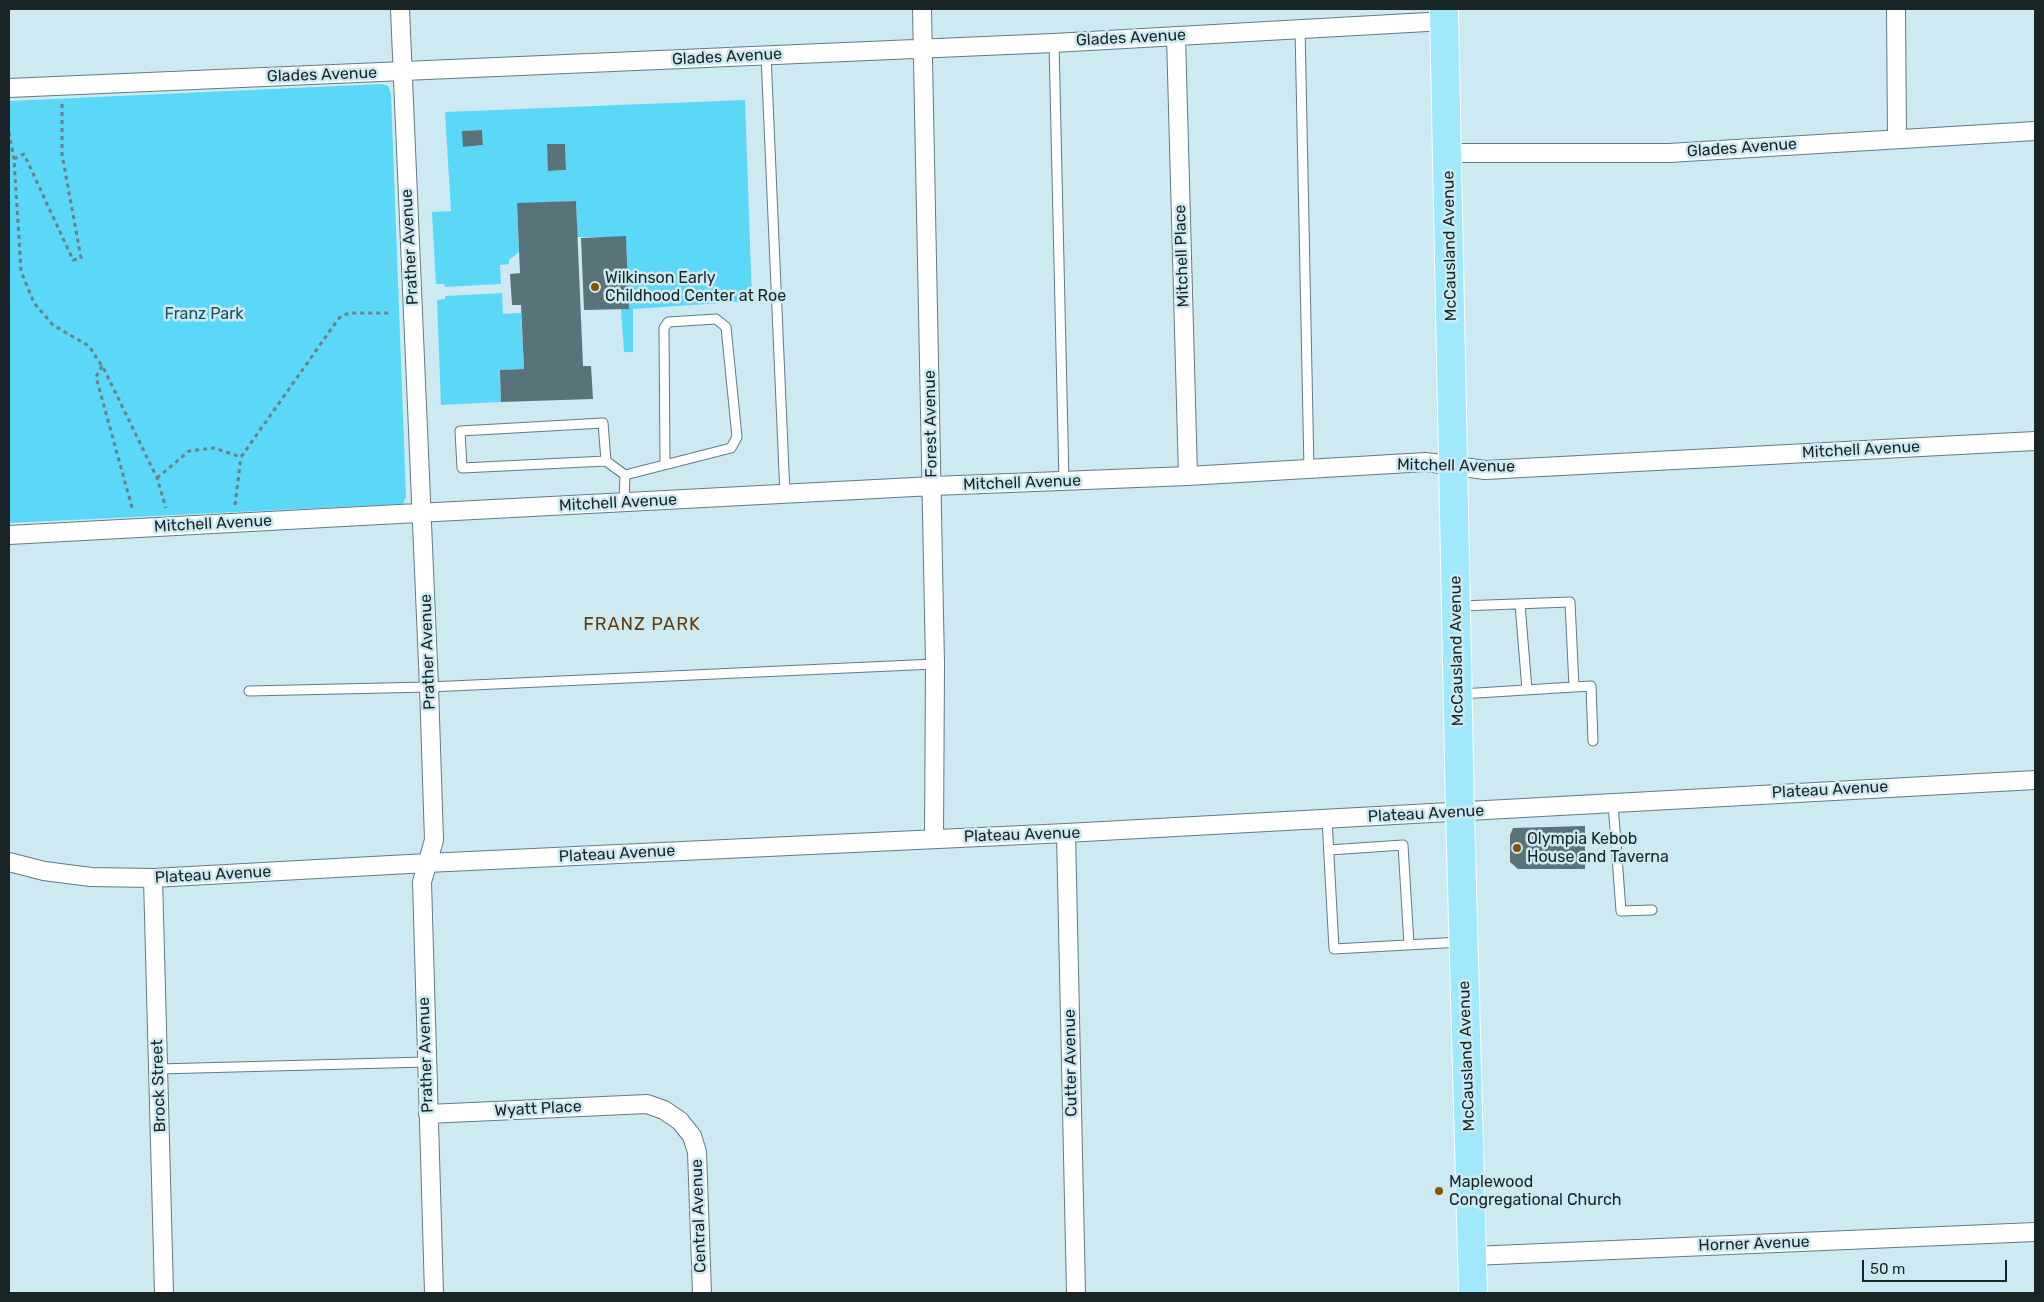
<!DOCTYPE html>
<html>
<head>
<meta charset="utf-8">
<style>
	body { margin:0 }
	#map { position:relative; width:2044px; height:1302px; overflow:hidden; background:#cdeaf3; font-family:Rubik,sans-serif }
	canvas { display:block }
	.frame { position:absolute; inset:0; border:10px solid #192427; pointer-events:none }
	.scale { position:absolute; left:1862px; top:1260px; width:145px; height:22px; box-sizing:border-box; border:2px solid #192427; border-top:0; padding-left:6px; font-size:15px; line-height:18px; white-space:nowrap; color:#192427; -webkit-text-stroke:4px #cdeaf3; paint-order:stroke }
</style>
</head>
<body>
<div id="map">
<canvas width="2044" height="1302"></canvas>
<div class="frame"></div>
<div class="scale">50 m</div>
</div>
<script>
const context = document.querySelector('canvas').getContext('2d');
context.lineJoin = 'round';
function fill(path, color) { context.fillStyle = color; context.fill(path, 'evenodd'); }
const shape = rows => new Path2D(rows.map(r => 'M' + r).join(''));
function stroke(path, color, width, dash) { context.strokeStyle = color; context.lineWidth = width; context.lineCap = dash ? 'butt' : 'round'; context.setLineDash(dash || []); context.stroke(path); }
function write(font, color, halo, rows, align = 'center') {
  context.font = font + ' Rubik,sans-serif'; context.lineWidth = 5; context.setLineDash([]); context.textBaseline = 'middle'; context.strokeStyle = halo; context.fillStyle = color; for (const [text, x, y, turn = 0] of rows) {
    context.save(); context.translate(x, y); context.rotate((+turn || 0) * Math.PI / 180); context.textAlign = isNaN(turn) ? turn : align; if (halo) context.strokeText(text, 0, 0); context.fillText(text, 0, 0); context.restore();
  }
}
const green = shape([
	[382,84,388,86,391,94,406,497,403,504,9,523,9,101],
	[745,100,752,301,633,309,633,352,624,352,621,309,629,308,626,237,577,237,576,201,517,204,519,252,509,260,509,264,500,265,501,284,445,287,444,284,436,284,432,212,451,211,445,112],
	[482,130,483,145,464,147,463,131],
	[565,144,566,170,549,171,547,145],
	[502,293,503,314,521,313,524,369,500,370,501,402,441,405,437,300,445,299,445,296]
]);
const building = shape([
	[482,130,483,145,463,147,462,131],
	[547,144,565,144,566,170,548,171],
	[576,201,583,366,591,366,593,399,501,402,500,370,524,369,521,305,512,305,510,274,520,273,517,203],
	[626,236,629,309,584,310,581,238],
	[1585,826,1585,869,1518,869,1510,862,1510,835,1513,828]
]);
const path = shape([
	[62,104,62,154,81,258,73,260,24,154,14,159,21,271,34,303,53,325,89,346,105,371,157,478,166,508],
	[9,132,14,159],
	[102,366,96,377,133,511],
	[157,478,189,451,214,448,241,457,339,318,349,313,389,313],
	[235,505,241,457]
]);
const service = shape([
	[1300,28,1309,470],
	[1054,43,1064,482],
	[766,55,785,495],
	[606,461,462,468,460,431,603,423,606,461,625,475],
	[624,503,625,475,731,448,737,437,726,327,716,319,668,322,664,328,665,464],
	[1520,604,1527,690],
	[1460,606,1570,602,1574,687,1461,694],
	[1574,687,1591,686,1593,741],
	[249,691,429,687,935,664],
	[1613,803,1621,911,1652,910],
	[1327,819,1334,949,1461,942],
	[1329,850,1403,845,1409,945],
	[158,1069,426,1062]
]);
const minor = shape([
	[400,9,429,687,434,840,422,882,434,1293],
	[922,9,935,664,934,839],
	[1896,9,1897,138],
	[1176,36,1188,476],
	[9,88,1054,43,1445,21],
	[1448,153,1669,153,2035,131],
	[9,535,436,512,933,486,1188,476,1426,462,1485,470,2035,441],
	[1066,833,1076,1293],
	[9,862,44,871,91,877,153,878,427,863,1066,833,2035,780],
	[153,878,164,1293],
	[428,1114,647,1104,664,1110,680,1121,692,1136,697,1152,702,1293],
	[1472,1256,2035,1232]
]);
const primary = shape([
	[1444,9,1460,812,1473,1293]
]);
const markers = [
	[595,287,5,"#895400"],
	[1517,848,5,"#895400"],
	[1439,1191,5,"#895400"]
];
const streetNames = [
	["Glades Avenue",1131,38,-3],
	["Glades Avenue",727,57,-3],
	["Glades Avenue",322,75,-2],
	["Glades Avenue",1742,148,-4],
	["McCausland Avenue",1450,246,-91],
	["Prather Avenue",410,247,-93],
	["Mitchell Place",1182,256,-92],
	["Forest Avenue",931,424,-91],
	["Mitchell Avenue",1861,450,-3],
	["Mitchell Avenue",1456,466,1],
	["Mitchell Avenue",1022,483,-2],
	["Mitchell Avenue",618,503,-3],
	["Mitchell Avenue",213,524,-3],
	["McCausland Avenue",1457,651,-91],
	["Prather Avenue",428,652,-92],
	["Plateau Avenue",1830,790,-3],
	["Plateau Avenue",1426,814,-3],
	["Plateau Avenue",1022,835,-2],
	["Plateau Avenue",617,854,-3],
	["Plateau Avenue",213,875,-3],
	["Prather Avenue",426,1055,-92],
	["McCausland Avenue",1467,1056,-92],
	["Cutter Avenue",1071,1063,-91],
	["Brock Street",159,1086,-92],
	["Wyatt Place",538,1109,-3],
	["Central Avenue",699,1216,-92],
	["Horner Avenue",1754,1244,-2]
];
const poiNames = [
	["Wilkinson Early",605,278],
	["Childhood Center at Roe",605,296],
	["Olympia Kebob",1527,839],
	["House and Taverna",1527,857],
	["Maplewood",1449,1182],
	["Congregational Church",1449,1200]
];
const parkNames = [
	["Franz Park",204,314]
];
const neighbourhoodNames = [
	["FRANZ PARK",642,625]
];
fill(green, '#5bd7f8');
fill(building, '#59737b');
stroke(service, '#617b84', 11);
stroke(minor, '#617b84', 20);
stroke(primary, '#fff', 30);
stroke(path, '#6d8086', 3, [4, 4]);
stroke(service, '#fff', 9);
stroke(minor, '#fff', 18);
stroke(primary, '#a0e9fd', 28);
for (const [x, y, r, color] of markers) { const dot = new Path2D(); dot.arc(x, y, r, 0, 2 * Math.PI); context.fillStyle = color; context.fill(dot); stroke(dot, '#cdeaf3', 2); }
write('16px', '#192427', '#cdeaf3', streetNames);
write('16px', '#192427', '#cdeaf3', poiNames, 'left');
write('16px', '#1a5261', '#cdeaf3', parkNames);
context.letterSpacing = '1px';
write('18px', '#613c0a', '#cdeaf3', neighbourhoodNames);
context.letterSpacing = '0px';
</script>
</body>
</html>
